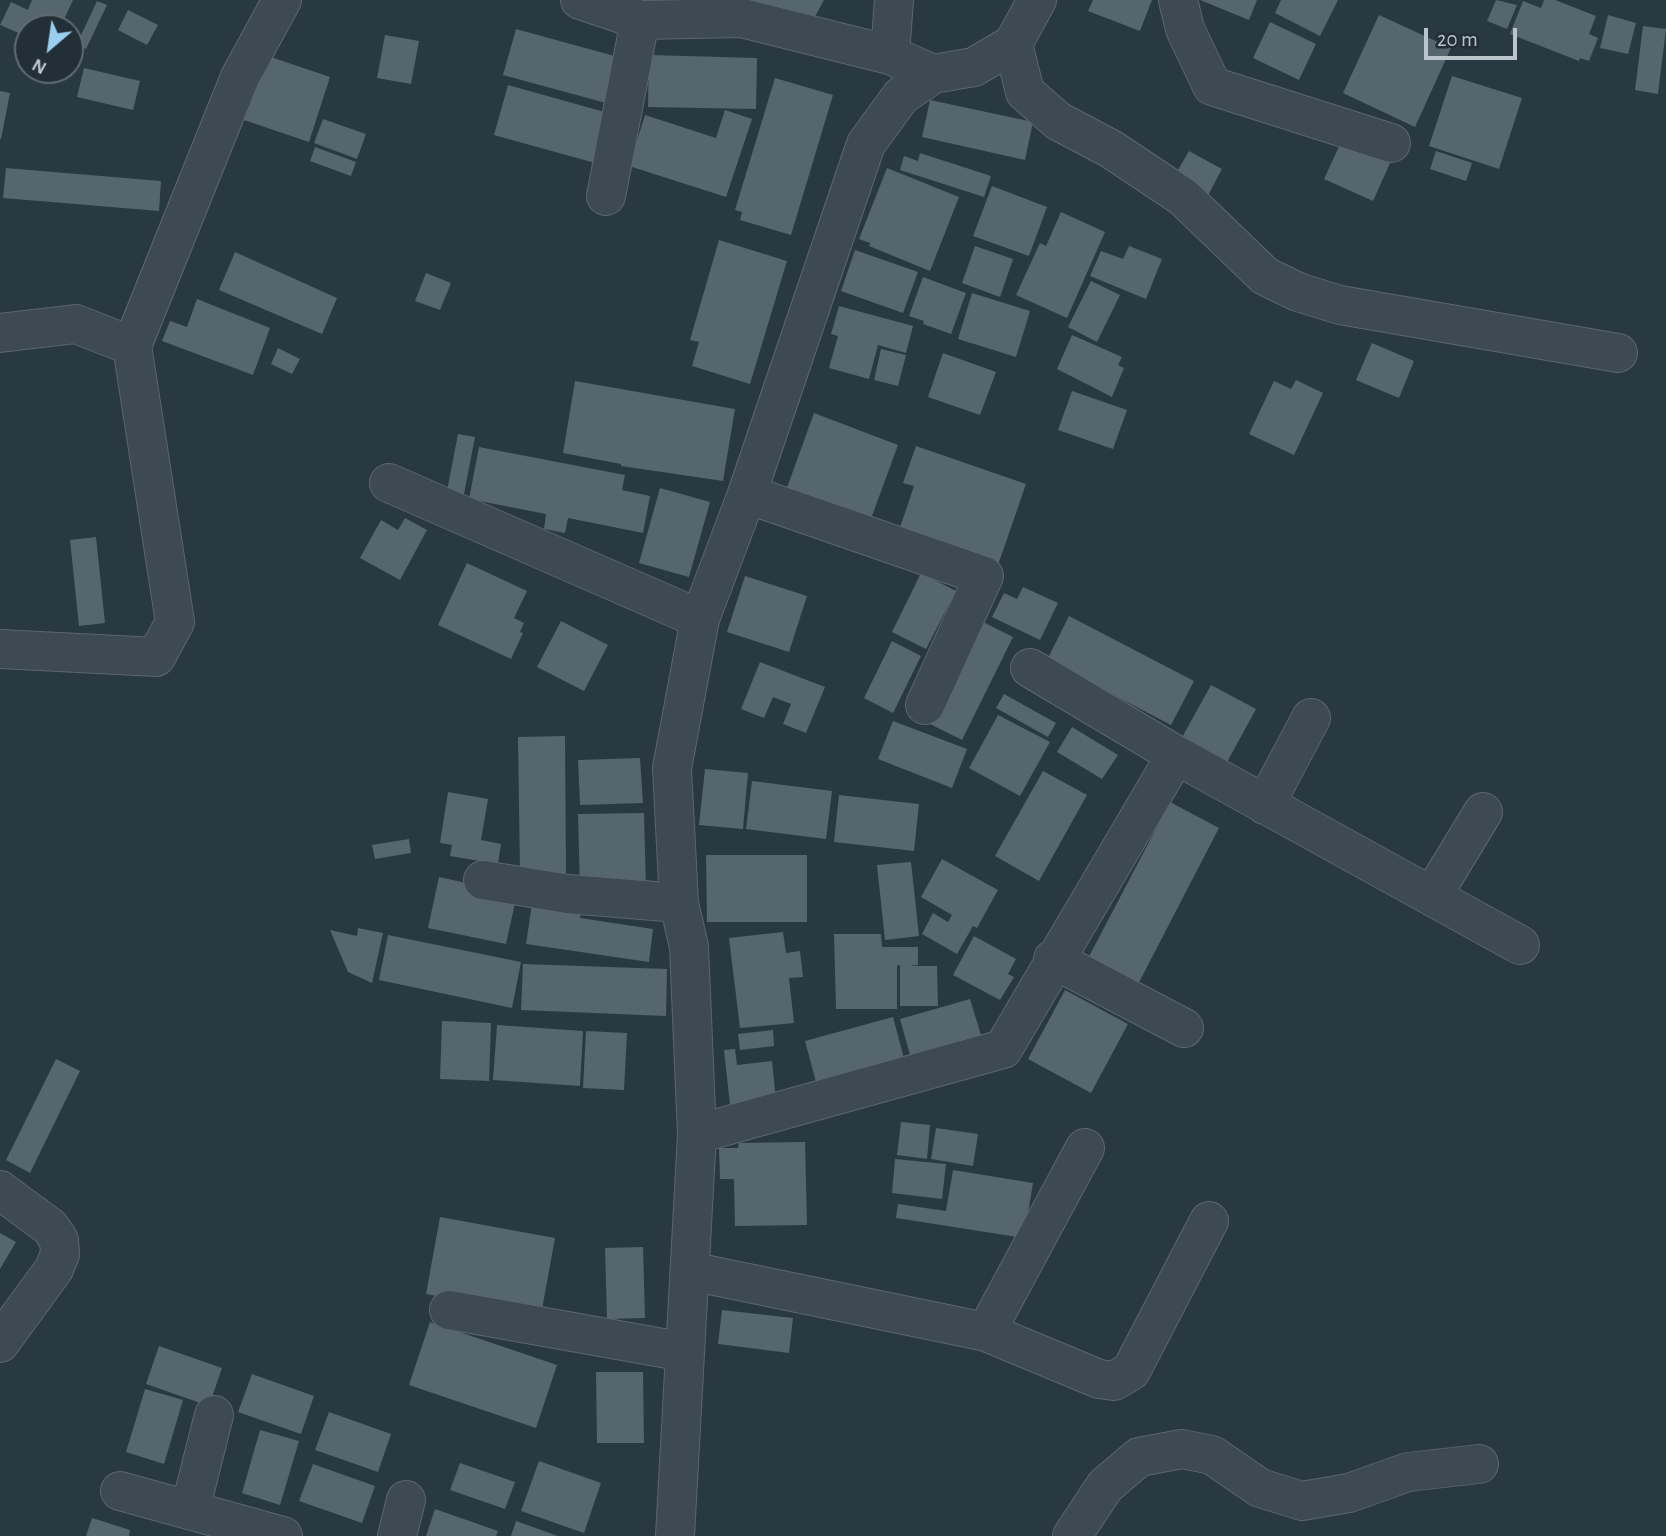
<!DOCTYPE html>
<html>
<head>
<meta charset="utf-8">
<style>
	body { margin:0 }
	#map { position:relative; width:1666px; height:1536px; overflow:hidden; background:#293941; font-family:"Alegreya Sans",sans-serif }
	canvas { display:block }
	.north { position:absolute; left:14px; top:14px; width:70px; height:70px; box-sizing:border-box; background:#222f37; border:2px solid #5f6b72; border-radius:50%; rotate:209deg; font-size:19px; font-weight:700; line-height:28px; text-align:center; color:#bac4cb }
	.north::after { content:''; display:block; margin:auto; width:24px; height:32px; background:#99cef1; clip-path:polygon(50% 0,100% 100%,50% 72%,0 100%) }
	.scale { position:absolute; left:1424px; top:28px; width:93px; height:32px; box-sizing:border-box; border:4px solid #bac4cb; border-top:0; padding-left:9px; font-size:21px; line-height:24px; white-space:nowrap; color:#bac4cb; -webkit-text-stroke:5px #222f37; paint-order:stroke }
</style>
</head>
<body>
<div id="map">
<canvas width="1666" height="1536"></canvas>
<div class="north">N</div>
<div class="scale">20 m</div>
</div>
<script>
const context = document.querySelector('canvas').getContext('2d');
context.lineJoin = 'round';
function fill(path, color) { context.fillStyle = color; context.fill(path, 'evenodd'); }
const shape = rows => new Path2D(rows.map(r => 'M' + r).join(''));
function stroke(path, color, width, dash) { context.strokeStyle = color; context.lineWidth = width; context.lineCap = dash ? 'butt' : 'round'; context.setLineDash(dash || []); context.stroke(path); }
const building = shape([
	[32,0,73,0,62,24,73,28,70,37,70,28,28,28,28,37,0,25,11,2,28,10],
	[751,0,824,0,807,31],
	[1093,0,1152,0,1140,31,1088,11],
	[1200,0,1257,0,1249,20],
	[1281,0,1338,0,1320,36,1275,13],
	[1496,0,1517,5,1507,29,1487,21],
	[1544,0,1555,0,1596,16,1589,34,1598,38,1589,61,1580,58,1579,61,1510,34,1523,1,1541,8],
	[97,1,107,5,86,49,77,44],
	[128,10,158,25,147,45,118,30],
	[1379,15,1451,48,1415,127,1343,93],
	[1608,15,1636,23,1628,54,1600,48],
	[1270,22,1316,44,1299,80,1253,58],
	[1643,26,1666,29,1658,94,1635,90],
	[516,29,618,57,606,103,503,75],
	[385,35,419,41,411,84,377,78],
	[262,54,330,77,309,142,241,119],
	[649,55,757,58,756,109,648,107],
	[84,68,140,81,133,110,77,97],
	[1452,76,1522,98,1499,169,1429,146],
	[775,78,833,95,791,235,740,220,742,212,735,210],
	[508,85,608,113,595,163,494,135],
	[0,91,10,93,1,139,0,139],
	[930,100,1033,122,1025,160,922,137],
	[725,110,752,119,726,197,629,166,645,115,716,138],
	[323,119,366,134,357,159,314,143],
	[1342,140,1391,161,1373,201,1324,179],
	[315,147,356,162,351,176,310,161],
	[1189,151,1222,169,1205,201,1171,182],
	[1436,151,1472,163,1466,181,1430,169],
	[920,153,991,176,984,197,900,170,904,156,918,161],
	[6,168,161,181,159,211,3,198],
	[887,168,959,197,930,271,869,246,870,243,859,239],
	[992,186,1047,207,1029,256,973,236],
	[1061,212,1105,232,1067,318,1016,295,1040,243,1046,246],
	[719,240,787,261,750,384,692,366,699,342,690,340],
	[975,246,1013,259,1000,297,962,283],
	[1129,246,1162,259,1146,299,1090,276,1101,251,1123,259],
	[855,250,918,272,903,313,841,291],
	[235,252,337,298,322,334,219,290],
	[426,273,451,283,440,310,415,301],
	[923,277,966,293,951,334,923,324,924,321,909,316],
	[1091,281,1120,295,1097,342,1068,327],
	[972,293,1030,311,1016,357,958,339],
	[197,299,270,328,253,375,162,341,170,321,187,327],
	[839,306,913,326,906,353,878,345,869,379,829,368,838,336,831,334],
	[1072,335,1122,357,1118,365,1124,368,1112,397,1057,369],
	[1372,343,1414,361,1399,398,1356,380],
	[278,348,300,359,292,374,271,364],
	[881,349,906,355,898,386,874,380],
	[943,353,996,372,980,415,928,397],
	[1296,380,1323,393,1294,455,1249,434,1274,381,1291,389],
	[575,381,735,409,723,481,621,466,621,464,563,453],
	[1072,391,1127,410,1113,449,1058,430],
	[814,413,898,445,868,527,784,496],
	[458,434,475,437,463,499,446,496],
	[916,446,1026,484,996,571,897,536,914,486,903,483],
	[479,447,625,475,622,490,650,496,643,533,568,518,565,533,544,529,546,514,469,499],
	[660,488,710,502,689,577,639,563],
	[405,518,427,530,400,580,360,558,381,520,398,530],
	[96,537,105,623,79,626,70,540],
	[467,563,527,591,514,618,524,623,520,632,523,633,511,659,438,625],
	[921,573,956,591,926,649,892,632],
	[745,576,807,596,789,652,727,632],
	[1023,587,1058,603,1040,640,992,617,1004,593,1017,599],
	[1069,616,1194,681,1171,725,1047,660],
	[561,621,608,645,584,691,537,667],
	[981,621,1013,637,962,740,930,724],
	[892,641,921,656,893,713,864,698],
	[760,662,825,687,806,733,783,724,791,704,773,697,764,718,741,709],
	[1211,685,1256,709,1220,775,1175,750],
	[1004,694,1056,723,1048,737,996,708],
	[998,715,1050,742,1020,796,969,768],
	[893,721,967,749,952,788,878,759],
	[1072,727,1118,755,1102,779,1057,752],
	[565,736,566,873,520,873,518,737],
	[640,758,643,803,580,805,578,760],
	[705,769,748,773,743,829,699,825],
	[1043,771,1087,795,1039,881,995,856],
	[752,781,832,791,826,839,746,829],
	[448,792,488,799,481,840,501,844,498,864,450,856,452,845,440,843],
	[839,795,919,804,914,851,834,842],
	[1170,802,1219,828,1134,992,1084,966],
	[644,813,646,889,580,891,578,814],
	[409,839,411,853,375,859,372,845],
	[706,855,807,855,807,922,707,922],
	[942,859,998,890,977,928,973,926,957,954,922,934,933,913,948,922,952,915,921,897],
	[911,862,919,936,885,940,877,865],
	[439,877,517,894,506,944,428,928],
	[533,897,581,904,580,918,653,929,649,962,526,944],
	[358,928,383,933,372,983,348,972,330,930,357,936],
	[783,932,786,953,800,951,803,977,789,978,794,1023,740,1028,729,938],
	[834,934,881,934,882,947,918,947,918,965,909,966,937,966,938,1006,900,1006,900,965,897,966,897,1009,836,1009],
	[388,935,521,962,512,1008,379,980],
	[974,936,1016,959,1008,974,1014,977,1000,1000,953,975],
	[523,964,667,969,666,1016,521,1010],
	[1065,990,1128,1024,1091,1093,1028,1059],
	[970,999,981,1035,910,1055,900,1019],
	[893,1017,905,1062,817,1086,805,1041],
	[442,1021,491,1023,489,1081,440,1079],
	[497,1025,583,1031,580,1086,493,1080],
	[773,1030,774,1046,740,1050,738,1034],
	[586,1031,627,1033,624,1090,583,1088],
	[735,1049,737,1065,772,1061,776,1101,730,1105,724,1050],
	[56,1059,80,1071,30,1173,6,1160],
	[901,1122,930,1125,927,1159,897,1155],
	[936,1128,978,1134,973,1166,931,1159],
	[805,1142,807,1225,735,1226,734,1179,720,1179,719,1148,738,1148,739,1143],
	[895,1159,946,1164,942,1199,892,1193],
	[953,1170,1033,1183,1024,1238,896,1218,898,1204,946,1211],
	[440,1217,555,1238,541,1315,426,1294],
	[0,1233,16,1242,0,1269],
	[643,1247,645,1318,607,1319,605,1248],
	[722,1310,793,1318,789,1353,718,1344],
	[430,1322,557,1365,536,1428,409,1385],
	[159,1346,222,1368,209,1406,146,1384],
	[596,1372,643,1372,644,1443,597,1443],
	[252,1374,314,1396,301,1434,238,1412],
	[145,1389,183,1400,164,1464,126,1452],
	[329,1412,391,1434,378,1472,315,1450],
	[260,1430,299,1441,280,1505,242,1493],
	[539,1461,601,1483,584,1533,521,1511],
	[460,1463,515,1482,505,1509,450,1490],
	[313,1464,375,1486,362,1523,299,1501],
	[435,1509,498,1531,496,1536,426,1536],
	[92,1518,130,1530,129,1536,86,1536],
	[516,1521,558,1536,511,1536]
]);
const minor = shape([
	[580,0,640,20,742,18,890,55,933,74],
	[1178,0,1185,29,1212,86,1391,143],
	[1013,44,1025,92,1058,121,1111,149,1183,197,1265,276,1298,292,1340,305,1618,353],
	[890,55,894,0],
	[606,196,640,20],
	[0,333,76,324,132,346],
	[389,483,700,619],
	[747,494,984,576,925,705],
	[0,649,156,657,175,622,132,346,240,77,282,0],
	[1030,668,1176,755],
	[1265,805,1311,718],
	[483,880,568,894,679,903],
	[1432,896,1483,812],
	[1053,959,1184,1028],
	[697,1134,1003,1049,1176,755,1520,945],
	[0,1190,50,1227,59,1240,60,1254,54,1269,0,1343],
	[690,1271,986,1332,1099,1379,1114,1381,1131,1371,1209,1221],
	[449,1310,685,1352],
	[986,1332,1085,1148],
	[120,1491,283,1536],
	[190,1510,214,1415],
	[397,1536,406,1500],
	[675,1536,697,1134,689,947,679,903,672,768,700,619,747,494,866,144,901,96,933,74,974,67,1013,44,1037,0],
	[1072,1536,1105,1486,1139,1457,1182,1449,1212,1455,1260,1488,1302,1501,1349,1493,1408,1472,1479,1464]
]);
fill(building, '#55666e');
stroke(minor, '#5b676e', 40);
stroke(minor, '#3d4a51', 38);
</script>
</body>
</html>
